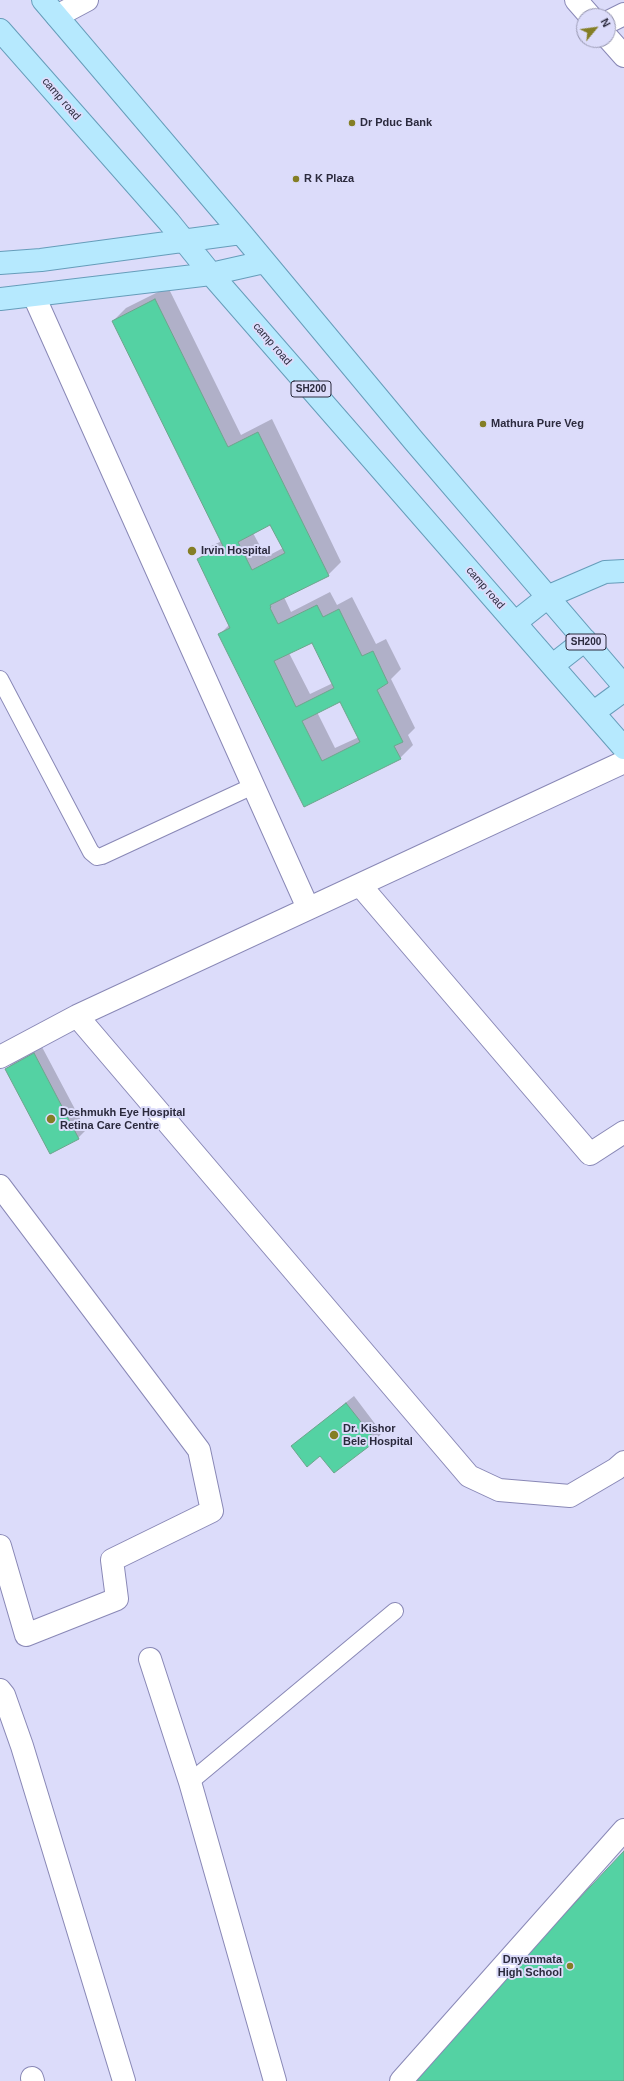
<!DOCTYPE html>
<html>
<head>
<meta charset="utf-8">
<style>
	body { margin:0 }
	#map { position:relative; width:624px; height:2081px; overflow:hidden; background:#dcdcfa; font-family:Arial,sans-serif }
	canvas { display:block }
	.north { position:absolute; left:576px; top:8px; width:40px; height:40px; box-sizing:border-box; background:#dcdcfa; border:1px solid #9595ae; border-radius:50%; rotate:61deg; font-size:11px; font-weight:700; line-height:16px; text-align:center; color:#2b2a3d }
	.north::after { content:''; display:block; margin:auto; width:14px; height:18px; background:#847e25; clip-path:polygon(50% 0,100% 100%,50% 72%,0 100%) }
</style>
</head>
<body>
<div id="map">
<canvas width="624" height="2081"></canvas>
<div class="north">N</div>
</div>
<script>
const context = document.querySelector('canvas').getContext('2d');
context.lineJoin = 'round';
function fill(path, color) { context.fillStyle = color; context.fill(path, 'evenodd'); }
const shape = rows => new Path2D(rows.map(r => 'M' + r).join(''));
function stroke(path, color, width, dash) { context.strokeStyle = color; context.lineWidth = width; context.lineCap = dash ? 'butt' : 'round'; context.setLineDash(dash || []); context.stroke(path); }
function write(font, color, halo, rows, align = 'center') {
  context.font = font + ' Arial,sans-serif'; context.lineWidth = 4; context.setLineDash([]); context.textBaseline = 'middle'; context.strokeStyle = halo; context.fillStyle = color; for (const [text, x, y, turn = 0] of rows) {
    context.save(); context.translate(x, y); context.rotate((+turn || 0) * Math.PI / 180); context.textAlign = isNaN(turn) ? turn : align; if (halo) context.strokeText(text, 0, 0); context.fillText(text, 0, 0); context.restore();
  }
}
const shadow = shape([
	[168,287,241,435,272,419,341,562,328,575,284,597,291,612,330,592,337,605,352,597,376,644,386,639,401,669,391,679,415,728,408,735,413,745,400,758,305,805,220,634,230,624,198,559,211,546,222,541,113,321,126,308],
	[270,524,283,548,266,557,253,533],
	[312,641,333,683,310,694,289,653],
	[340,701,359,737,335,748,317,712],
	[42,1047,86,1130,78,1138,6,1069,14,1062],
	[354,1396,382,1433,375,1440,292,1446]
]);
const building = shape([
	[155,299,228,447,258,432,329,576,270,605,271,607,270,608,278,624,317,605,323,617,339,609,362,656,373,651,388,683,377,690,403,742,394,746,401,759,304,807,218,634,230,628,197,559,223,546,112,321,155,299],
	[270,525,285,553,252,570,238,542,270,525],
	[312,643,334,688,296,707,274,661,312,643],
	[340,702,360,742,322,761,302,721,340,702],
	[34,1053,79,1139,50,1154,5,1069,34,1053],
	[346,1403,376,1441,334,1473,320,1456,307,1467,291,1446,346,1403],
	[624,1851,624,2081,407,2081,624,1851]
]);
const lane = shape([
	[0,679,91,852,97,857,102,856,253,786],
	[190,1782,395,1611]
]);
const street = shape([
	[576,0,590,16],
	[57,16,87,0],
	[608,22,624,14],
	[608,38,624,56],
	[34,296,308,908],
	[360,885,590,1154,624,1132],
	[77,1016,469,1476,499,1490,570,1496,616,1469,624,1462],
	[0,1057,77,1016,624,762],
	[0,1186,199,1450,212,1511,112,1560,117,1599,26,1635,0,1546],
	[150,1659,190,1782,275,2081],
	[0,1690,4,1695,22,1746,124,2081],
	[32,2078,33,2081],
	[401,2081,624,1830]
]);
const primary = shape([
	[43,0,241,233,414,441,624,686],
	[0,30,169,222,211,274,624,748],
	[0,263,41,260,241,233],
	[0,299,211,274,264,262],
	[516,622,549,596,605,572,624,571],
	[553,665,585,640],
	[594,712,624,690]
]);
const markers = [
	[352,123,4,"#847e25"],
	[296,179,4,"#847e25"],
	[483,424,4,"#847e25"],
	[192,551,5,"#847e25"],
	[51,1119,5,"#847e25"],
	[334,1435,5,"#847e25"],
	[570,1966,4,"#847e25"]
];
const shields = [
	[311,389,40],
	[586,642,40]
];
const shieldNames = [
	["SH200",311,389],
	["SH200",586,642]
];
const streetNames = [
	["camp road",61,99,49],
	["camp road",272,344,49],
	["camp road",485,588,49]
];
const poiNames = [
	["Dr Pduc Bank",360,123],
	["R K Plaza",304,179],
	["Mathura Pure Veg",491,424],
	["Irvin Hospital",201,551],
	["Deshmukh Eye Hospital",60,1113],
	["Retina Care Centre",60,1126],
	["Dr. Kishor",343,1429],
	["Bele Hospital",343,1442],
	["Dnyanmata",562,1960,"right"],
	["High School",562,1973,"right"]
];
fill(shadow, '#0003');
fill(building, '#54d2a3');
stroke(building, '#6da48c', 1);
stroke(lane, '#8988b6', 18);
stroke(street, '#8988b6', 24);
stroke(primary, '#669dba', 24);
stroke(lane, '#fff', 16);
stroke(street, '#fff', 22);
stroke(primary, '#b6e9fe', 22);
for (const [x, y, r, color] of markers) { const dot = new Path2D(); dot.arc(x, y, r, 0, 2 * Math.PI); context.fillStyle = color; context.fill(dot); stroke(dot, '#dcdcfa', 1.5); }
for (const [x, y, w] of shields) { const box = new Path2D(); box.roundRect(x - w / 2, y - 8, w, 16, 3); context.fillStyle = '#dcdcfa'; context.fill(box); stroke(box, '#2b2a3d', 1); }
write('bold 10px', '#2b2a3d', null, shieldNames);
write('11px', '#2b2a3d', '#dcdcfa', streetNames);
write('bold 11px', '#2b2a3d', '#dcdcfa', poiNames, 'left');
</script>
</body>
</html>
